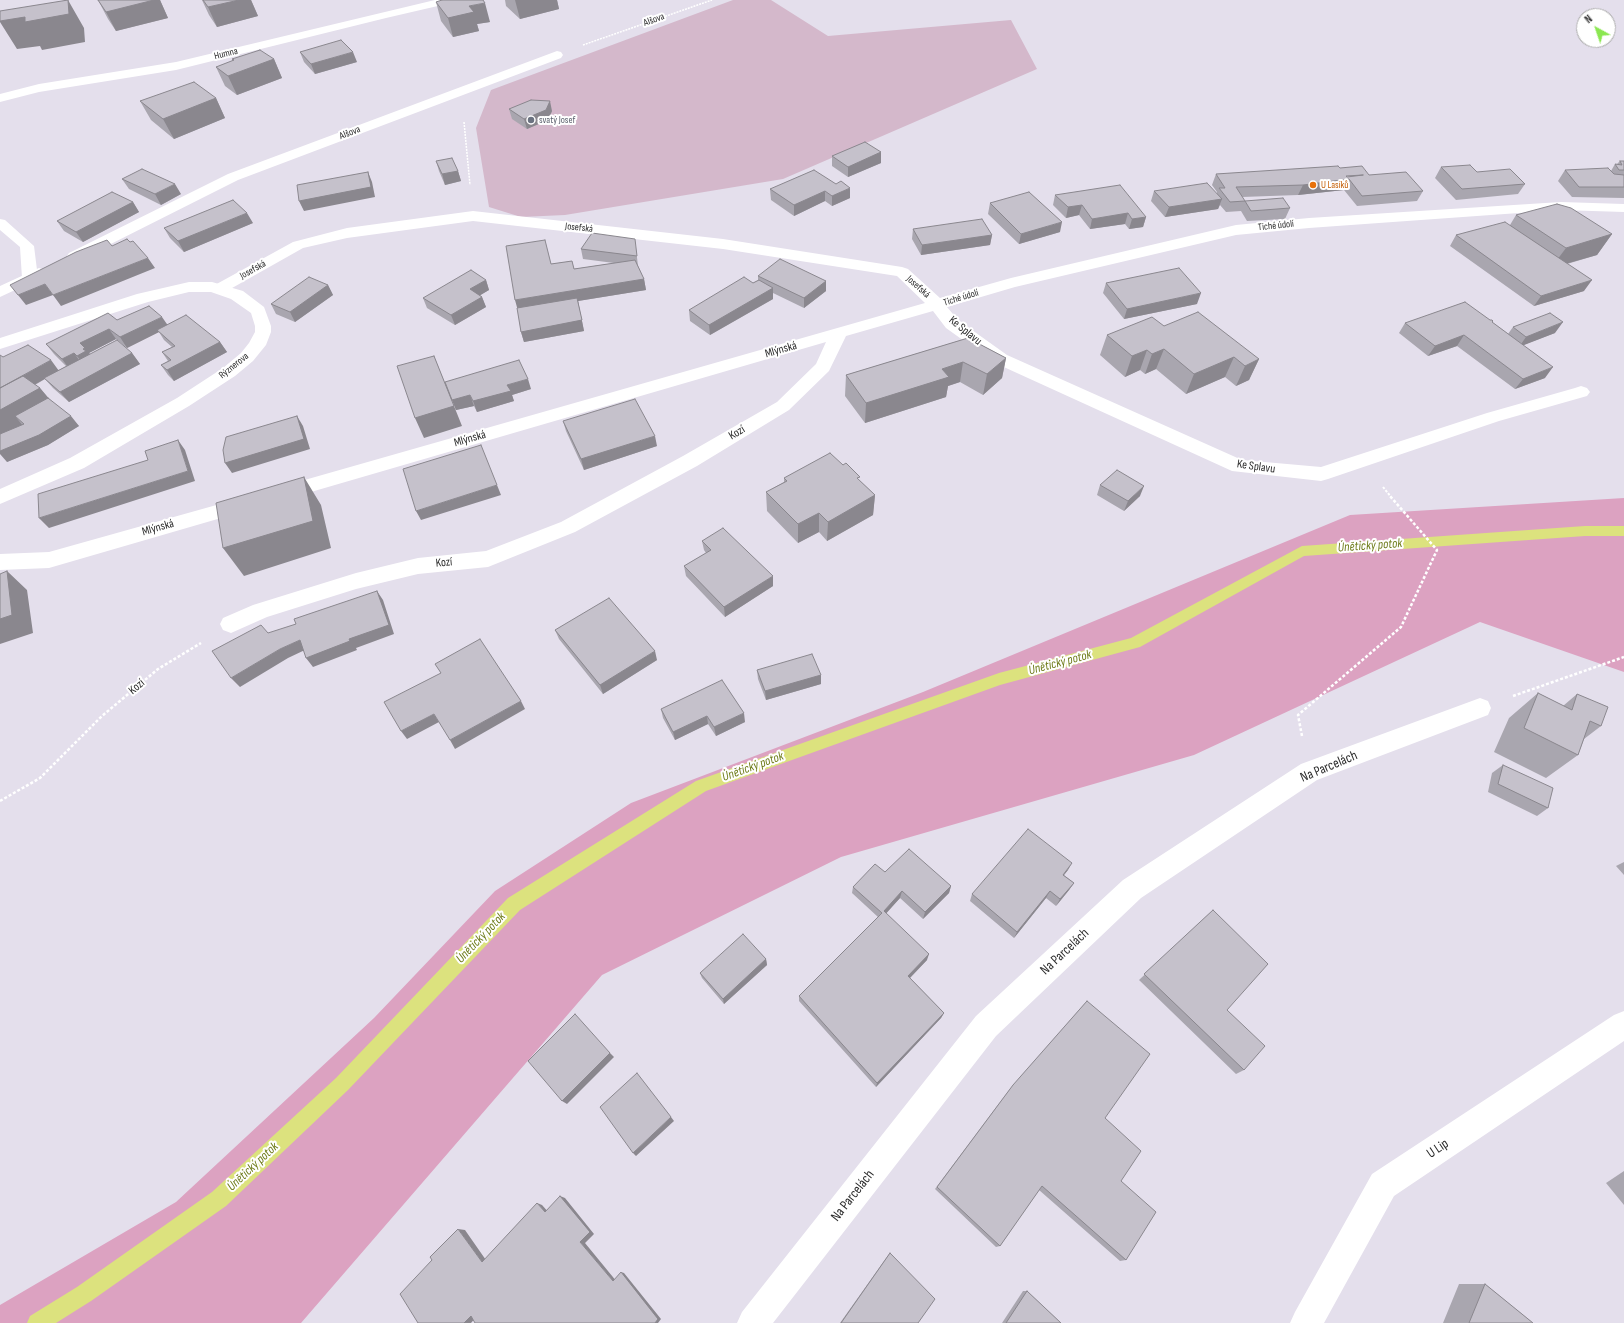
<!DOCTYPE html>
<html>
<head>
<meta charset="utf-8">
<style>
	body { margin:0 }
	#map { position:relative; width:1624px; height:1323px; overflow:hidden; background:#e4dfec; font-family:"Sofia Sans Condensed",sans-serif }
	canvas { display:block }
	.north { position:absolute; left:1576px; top:8px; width:40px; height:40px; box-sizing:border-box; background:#fff; border:1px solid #ababab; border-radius:50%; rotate:320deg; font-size:11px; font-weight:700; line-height:16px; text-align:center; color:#2c2c2c }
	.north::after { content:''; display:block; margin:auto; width:14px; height:18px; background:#8be751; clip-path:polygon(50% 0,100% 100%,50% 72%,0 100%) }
</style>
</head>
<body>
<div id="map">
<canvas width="1624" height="1323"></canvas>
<div class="north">N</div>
</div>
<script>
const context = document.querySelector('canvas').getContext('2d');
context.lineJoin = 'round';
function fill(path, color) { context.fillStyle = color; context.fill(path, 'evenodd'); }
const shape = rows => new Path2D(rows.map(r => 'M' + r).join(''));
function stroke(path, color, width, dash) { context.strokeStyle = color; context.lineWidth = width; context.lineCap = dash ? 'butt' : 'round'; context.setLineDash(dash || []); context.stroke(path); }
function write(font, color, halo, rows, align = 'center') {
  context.font = font + ' "Sofia Sans Condensed",sans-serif'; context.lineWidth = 4; context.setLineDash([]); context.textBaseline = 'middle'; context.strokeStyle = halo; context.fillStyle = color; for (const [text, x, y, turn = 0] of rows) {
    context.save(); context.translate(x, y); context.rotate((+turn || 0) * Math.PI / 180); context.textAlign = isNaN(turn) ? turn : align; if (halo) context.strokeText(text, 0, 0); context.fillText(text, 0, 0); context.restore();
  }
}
const green = shape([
	[1624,498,1624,672,1480,622,1194,755,841,857,602,975,301,1323,0,1323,0,1305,176,1202,374,1018,495,891,631,803,923,692,1350,515]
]);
const cemetery = shape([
	[733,0,771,0,828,36,1011,20,1037,69,783,179,565,215,521,217,489,207,476,128,491,90]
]);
const stream = shape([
	[1585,526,1624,526,1624,536,1585,536,1304,556,1140,647,1000,685,706,791,520,910,348,1090,226,1206,91,1301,56,1323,27,1323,30,1316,77,1287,212,1192,336,1078,508,898,696,781,999,673,1131,638,1302,546,1585,526]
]);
const pathFar2 = shape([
	[583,45,712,0],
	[464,122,470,185]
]);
const pathFar1 = shape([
	[1383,487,1391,497]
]);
const path = shape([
	[1513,696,1624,657],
	[1302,736,1298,715,1401,627,1437,550,1390,496],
	[0,801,40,778,102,716,158,669,201,643]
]);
const lane = shape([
	[0,219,5,220,34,246,38,278,35,281,30,283,25,281,22,278,20,247,0,230,0,219]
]);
const street = shape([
	[435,0,457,0,455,2,386,18,176,70,39,92,0,102,0,94,39,84,176,62,435,0],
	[557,51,561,52,563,55,561,58,238,180,81,259,69,259,67,256,69,253,228,174,557,51],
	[1561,202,1624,204,1624,212,1561,210,1309,228,1236,235,1015,287,947,307,958,320,1007,355,1242,460,1321,467,1487,413,1575,388,1581,386,1587,388,1590,392,1587,396,1499,421,1328,479,1321,481,1232,471,995,363,946,328,933,311,846,336,829,371,789,410,697,466,575,532,488,567,418,574,356,589,267,617,231,633,223,630,220,624,223,618,253,605,356,573,418,558,486,551,561,522,683,456,777,402,816,364,826,342,280,501,273,499,270,494,273,489,925,303,897,276,723,249,473,221,347,238,303,248,225,292,219,294,213,292,211,289,213,286,293,242,347,228,473,211,723,239,902,267,908,269,940,298,1011,278,1236,225,1309,218,1561,202],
	[39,268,45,270,47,273,45,276,0,297,0,286,39,268],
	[245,497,252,499,255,504,252,509,49,568,0,570,0,554,49,552,245,497],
	[1480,698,1488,701,1491,708,1488,715,1317,780,1141,898,996,1036,773,1323,737,1323,742,1312,976,1016,1123,880,1301,764,1480,698],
	[1624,1011,1624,1041,1394,1196,1324,1323,1290,1323,1295,1312,1372,1174,1614,1015,1624,1011]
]);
const secondary = shape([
	[189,282,212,282,243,291,264,307,271,326,271,332,266,345,253,361,235,376,189,406,84,468,0,504,0,489,70,458,177,398,223,368,241,353,249,343,255,332,255,326,251,313,231,299,211,292,189,292,148,302,0,349,0,338,137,294,189,282]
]);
const wall = shape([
	[98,0,160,0,168,18,116,31,108,19],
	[202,0,251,0,258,16,217,27,209,15],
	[505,0,557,0,559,9,520,19,506,6],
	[436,2,490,22,477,24,479,31,453,37,441,21],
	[300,52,357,62,315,74,304,62],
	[232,59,274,59,282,78,237,95,225,86,216,67,233,61],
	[216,98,225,118,174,139,151,120,140,101],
	[509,109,552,111,548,120,527,129,512,119],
	[881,152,881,163,848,177,832,166,832,156],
	[436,161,458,171,461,181,445,185,439,171],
	[1620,161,1624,161,1624,198,1572,197,1558,181,1565,170,1611,171,1615,164,1617,164],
	[1441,167,1477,172,1525,184,1518,194,1456,200,1435,178],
	[1340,168,1369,175,1423,191,1417,201,1357,206,1344,190,1298,195,1242,197,1245,201,1241,211,1226,212,1220,205,1218,209,1165,217,1151,201,1154,191,1217,193,1217,192,1212,185,1216,174],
	[1363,175,1347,177,1346,176],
	[122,179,181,194,161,205,129,189],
	[836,184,850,198,832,206,825,201,794,216,771,200,770,189],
	[1055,195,1146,217,1143,227,1129,229,1125,224,1090,229,1079,215,1066,218,1053,205],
	[1245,201,1290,208,1285,219,1247,221,1241,211],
	[133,202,139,212,83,242,64,231,57,221],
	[990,203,1060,232,1019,244,988,214],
	[1516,215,1612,234,1597,255,1567,264,1584,291,1534,306,1450,246,1456,235,1510,225],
	[253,223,184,252,170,238,164,228],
	[913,229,992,235,990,245,921,255,912,239],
	[581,249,636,249,638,266,644,279,646,290,578,301,584,331,524,342,521,332,518,308,551,264,572,261,574,269,614,263,583,259],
	[758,276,826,281,826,291,804,308,773,293,773,299,710,335,690,321,689,310,753,283,758,280],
	[486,280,489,290,480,295,482,297,486,307,455,325,427,308,423,298],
	[1106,283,1197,304,1124,319,1103,293],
	[328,285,333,295,295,322,276,314,271,304],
	[117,320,167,324,220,342,227,352,174,381,168,375,161,365,168,361,162,352,172,347,164,340,159,332,127,348,116,339,89,353,90,354,132,353,140,364,69,402,53,388,45,379,35,385,40,388,48,398,79,426,48,445,7,462,3,357,59,370,66,366,54,354,46,344],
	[1492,322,1508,334,1513,327,1555,333,1523,345,1545,378,1515,389,1457,346,1428,356,1399,333,1405,323],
	[1164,326,1259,359,1249,380,1236,386,1225,377,1186,394,1156,369,1145,374,1140,370,1125,377,1100,355,1107,335],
	[968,338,1006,358,1002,378,983,395,960,382,948,386,946,397,865,423,845,396,846,375],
	[445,382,531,389,512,395,514,401,477,412,474,406,456,410],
	[563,421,657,446,584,470,566,431],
	[784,478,860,481,875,495,873,515,827,541,819,532,798,543,767,511,766,492,784,482],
	[1100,485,1140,496,1124,511,1097,495],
	[702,541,773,586,725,617,686,576,684,566,706,553,704,550],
	[555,630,657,660,603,694,559,639],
	[757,670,821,675,821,684,766,700,758,679],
	[1538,693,1563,706,1577,694,1601,726,1584,739,1578,755,1546,778,1494,752,1509,718],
	[661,709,745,722,716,736,708,724,675,740,663,718],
	[1503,765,1548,808,1537,816,1488,792,1492,773],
	[1624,862,1624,875,1616,866],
	[1068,870,1064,875,1074,883,1069,890,1056,906,1046,898,1014,938,970,901,972,894],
	[885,872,951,886,949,893,923,919,900,898,886,913,927,960,910,978,944,1013,941,1018,876,1087,799,1001,799,996,878,917,852,893,853,887],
	[1213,910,1227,1010,1244,1070,1236,1074,1139,980],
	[766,959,767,965,724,1004,702,978,700,973],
	[1087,1001,1105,1118,1121,1181,1126,1260,1120,1261,1039,1190,1000,1246,996,1247,935,1189,1010,1089],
	[1624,1171,1624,1205,1606,1183],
	[890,1253,918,1323,840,1323,889,1254],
	[1459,1284,1485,1284,1533,1323,1443,1323],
	[1023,1291,1027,1291,1061,1323,1002,1323]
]);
const shadedWall = shape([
	[68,0,84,28,85,42,42,50,40,46,17,49,0,22,0,21],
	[154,0,160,0,168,18,116,31,106,12],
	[239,0,251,0,258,16,217,27,208,7],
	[515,0,557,0,559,9,520,19],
	[485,3,490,22,477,24,479,31,453,37,448,18,469,6],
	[353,52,357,62,315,74,311,64],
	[274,59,282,78,237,95,228,76],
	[216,98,225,118,174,139,163,119],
	[550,101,552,111,548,120,527,129,524,119],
	[881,152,881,163,848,177,848,167],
	[458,171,461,181,445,185,442,174],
	[368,172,372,182,375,197,304,211,299,201],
	[1349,179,1344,190,1298,195,1303,185],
	[175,184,181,194,161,205,155,194],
	[850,188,850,198,832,206,832,196],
	[825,191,825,201,794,216,794,205],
	[1222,199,1218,209,1165,217,1169,207],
	[133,202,139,212,83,242,76,232],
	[1082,205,1079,215,1066,218,1068,207],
	[247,213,253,223,184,252,178,241],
	[1128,213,1125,224,1090,229,1092,219],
	[1146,217,1143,227,1129,229,1132,219],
	[1062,222,1060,232,1019,244,1021,234],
	[1612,234,1597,255,1551,268,1566,248],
	[992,235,990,245,921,255,922,245],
	[148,258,155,268,61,306,53,295],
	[644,279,646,290,578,301,584,331,524,342,521,332,518,311,515,300],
	[486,280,489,290,474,299,470,289],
	[1592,280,1584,291,1534,306,1541,296],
	[826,281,826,291,804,308,804,298],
	[45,284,53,295,26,305,18,295],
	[328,285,333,295,295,322,290,312],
	[773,288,773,299,710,335,709,325],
	[1201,293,1197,304,1124,319,1127,309],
	[482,297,486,307,455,325,451,315],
	[162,317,169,327,157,330,159,332,127,348,120,337],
	[1563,322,1555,333,1519,347,1526,337],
	[109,329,116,339,89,353,93,358,85,366,77,356,80,343],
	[1464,335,1457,346,1428,356,1435,346],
	[220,342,227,352,174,381,167,370],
	[1164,349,1156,369,1145,374,1152,354],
	[1147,350,1140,370,1125,377,1132,356],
	[74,353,82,364,70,370,62,359],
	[132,353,140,364,69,402,60,392],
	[434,356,462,426,424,438,415,418],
	[1234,357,1225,377,1186,394,1194,374],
	[1006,358,1002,378,983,395,987,374],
	[1259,359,1249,380,1236,386,1245,366],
	[51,360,59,371,32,386,40,388,57,408,15,416,24,427,0,440,0,410,21,377],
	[963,362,960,382,948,386,946,397,865,423,866,403,942,369],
	[1553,367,1545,378,1515,389,1523,379],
	[528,379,531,389,512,395,514,401,477,412,473,401,507,385],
	[470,395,474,406,456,410,452,400],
	[71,416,79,426,48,445,7,462,0,454,0,451],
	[297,416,303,426,310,449,232,473,225,463],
	[655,436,657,446,584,470,581,459],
	[178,440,185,450,195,481,49,528,39,518,188,471],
	[304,477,321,505,331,548,244,576,223,548],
	[497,485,501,495,421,520,416,511],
	[1144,486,1140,496,1124,511,1128,501],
	[875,495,873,515,827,541,828,522],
	[819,513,819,532,798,543,798,524],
	[7,571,27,590,33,633,0,644,0,619],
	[773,576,773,586,725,617,724,607],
	[377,591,383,600,394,634,356,648,357,650,313,667,306,658,349,639],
	[300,640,307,649,288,658,240,687,231,678,280,649],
	[655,651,657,660,603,694,600,685],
	[821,675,821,684,766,700,765,691],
	[521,701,525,709,455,749,450,740],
	[744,713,745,722,716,736,714,727],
	[434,714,439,722,407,739,401,731],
	[707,716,708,724,675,740,673,732],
	[1072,863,1068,870,1059,881,1063,875],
	[1074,883,1069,890,1056,906,1060,899],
	[951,886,949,893,923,919,925,912],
	[902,891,900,898,883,917,884,911],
	[1050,891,1046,898,1014,938,1017,932],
	[929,954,927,960,906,982,908,976],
	[766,959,767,965,724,1004,723,999],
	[944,1013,941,1018,876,1087,877,1083],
	[610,1053,614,1057,567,1104,562,1101],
	[671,1117,674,1121,636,1156,633,1153],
	[560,1196,565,1198,594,1234,585,1243,617,1282,613,1281,580,1242],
	[537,1203,542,1205,550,1214,545,1212],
	[458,1229,465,1230,488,1263,482,1262],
	[621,1272,624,1273,661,1319,658,1323,655,1323],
	[471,1316,477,1316,471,1323,464,1323]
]);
const building = shape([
	[68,0,69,14,25,22,25,17,0,21,0,11,68,0],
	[98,0,154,0,106,12,98,0],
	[203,0,239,0,208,7,203,0],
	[442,0,483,0,485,3,469,6,474,12,448,18,436,2,442,0],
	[341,40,353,52,311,64,300,52,341,40],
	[260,50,274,59,228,76,216,67,234,60,232,59,260,50],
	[194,82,216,98,163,119,140,101,194,82],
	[531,100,550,101,546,110,524,119,509,109,531,100],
	[865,142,881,152,848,167,832,156,865,142],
	[452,158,458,171,442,174,436,161,452,158],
	[1620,161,1624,161,1624,170,1619,170,1615,164,1622,165,1620,161],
	[1470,165,1477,172,1510,169,1525,184,1462,189,1441,167,1470,165],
	[1338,166,1340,168,1362,166,1369,175,1406,172,1423,191,1362,196,1349,179,1303,185,1236,187,1245,201,1230,202,1219,188,1225,188,1216,174,1338,166],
	[1363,175,1347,177,1346,176,1363,175],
	[1608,168,1614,174,1624,175,1624,187,1579,187,1565,170,1608,168],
	[142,169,175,184,155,194,122,179,142,169],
	[814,170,836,184,841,181,850,188,832,196,825,191,794,205,770,189,814,170],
	[368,172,371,187,299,201,297,185,368,172],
	[1207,183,1222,199,1169,207,1154,191,1207,183],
	[1120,185,1146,217,1132,219,1128,213,1092,219,1082,205,1068,207,1055,195,1120,185],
	[112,192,133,202,76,232,57,221,112,192],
	[1029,192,1062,222,1021,234,990,203,1029,192],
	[1283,198,1290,208,1251,211,1245,201,1283,198],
	[233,200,247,213,178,241,164,228,233,200],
	[1557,204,1571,208,1612,234,1566,248,1516,215,1557,204],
	[982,219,992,235,922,245,913,229,982,219],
	[1505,222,1592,280,1541,296,1456,235,1505,222],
	[592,233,635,239,637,256,581,249,592,233],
	[127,239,130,242,133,241,148,258,53,295,45,284,18,295,10,285,76,252,107,240,112,246,127,239],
	[545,240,551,264,572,261,574,269,635,260,644,279,515,300,506,246,545,240],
	[780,259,826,281,804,298,758,276,780,259],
	[1179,268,1201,293,1127,309,1106,283,1179,268],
	[471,270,486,280,470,289,482,297,451,315,423,298,471,270],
	[309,277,328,285,290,312,271,304,309,277],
	[744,277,753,283,759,280,773,288,709,325,689,310,744,277],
	[577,298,582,320,521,332,517,308,577,298],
	[1465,302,1490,320,1492,320,1493,321,1492,322,1553,367,1523,379,1464,335,1435,346,1405,323,1465,302],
	[149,306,162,317,120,337,109,329,80,343,85,348,83,349,86,351,77,356,74,353,62,359,46,344,108,313,117,320,149,306],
	[1198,312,1259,359,1245,366,1234,357,1194,374,1164,349,1152,354,1147,350,1132,356,1107,335,1152,317,1164,326,1198,312],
	[1550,313,1563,322,1526,337,1513,327,1550,313],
	[186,315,220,342,167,370,161,365,171,360,162,352,175,346,157,330,186,315],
	[968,338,1006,358,987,374,963,362,942,369,949,377,866,403,846,375,968,338],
	[117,340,132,353,60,392,44,378,117,340],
	[28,345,51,360,0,388,0,355,3,357,28,345],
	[434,356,454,406,415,418,397,366,434,356],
	[519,360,528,379,507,385,511,391,473,401,470,395,452,400,445,382,519,360],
	[23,376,40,388,0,410,0,388,23,376],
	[48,398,71,416,39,435,0,451,0,434,24,424,15,416,48,398],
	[635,399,655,436,581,459,563,421,635,399],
	[297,416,304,439,225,463,223,450,226,437,297,416],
	[178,440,188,471,39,518,38,494,148,460,145,451,178,440],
	[481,445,497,485,416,511,403,469,481,445],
	[830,453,843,465,846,463,860,477,857,478,875,495,828,522,819,513,798,524,766,492,787,481,784,478,830,453],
	[1117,470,1144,486,1128,501,1100,485,1117,470],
	[304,477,313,521,223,548,216,503,304,477],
	[723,528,773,576,724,607,684,566,711,550,702,541,723,528],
	[7,571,12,615,0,619,0,574,7,571],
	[377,591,389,625,349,639,350,641,306,658,300,640,280,649,231,678,212,651,261,625,268,633,296,624,294,619,377,591],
	[609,598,655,651,600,685,555,630,609,598],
	[480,639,521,701,450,740,434,714,401,731,384,702,441,673,435,664,480,639],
	[812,654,821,675,765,691,757,670,812,654],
	[722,680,744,713,714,727,707,716,673,732,661,709,722,680],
	[1538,693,1572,710,1577,694,1608,707,1601,726,1590,721,1578,755,1524,728,1538,693],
	[1503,765,1553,788,1548,808,1498,784,1503,765],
	[1028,829,1072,863,1063,875,1074,883,1060,899,1050,891,1017,932,972,894,1028,829],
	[909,849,951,886,925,912,902,891,884,911,929,954,908,976,944,1013,877,1083,799,996,882,913,853,887,875,864,885,872,909,849],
	[1213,910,1268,964,1227,1010,1265,1046,1244,1070,1144,974,1213,910],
	[743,934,766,959,723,999,700,973,743,934],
	[1087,1001,1150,1054,1105,1118,1141,1151,1121,1181,1156,1212,1126,1260,1042,1186,1000,1246,937,1187,1013,1085,1087,1001],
	[575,1014,610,1053,562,1101,528,1061,575,1014],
	[637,1073,671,1117,633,1153,600,1107,637,1073],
	[560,1196,590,1232,580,1242,613,1281,621,1272,658,1319,655,1323,475,1323,471,1316,464,1323,418,1323,400,1294,432,1260,430,1257,458,1229,482,1262,537,1203,545,1212,560,1196],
	[890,1253,935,1299,918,1323,841,1323,890,1253],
	[1485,1284,1533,1323,1469,1323,1485,1284],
	[1027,1291,1061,1323,1006,1323,1027,1291]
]);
const markers = [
	[531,120,4,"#6b7280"],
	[1313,185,4,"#e8710a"]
];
const farStreetnames = [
	["Alšova",654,20,-20],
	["Humna",226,54,-14],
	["Alšova",350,133,-21],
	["Tiché údolí",1276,226,-6],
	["Josefská",579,228,6],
	["Josefská",253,270,-29],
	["Josefská",918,287,42],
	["Tiché údolí",961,298,-17],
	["Rýznerova",234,366,-39]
];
const farWorshipnames = [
	["svatý Josef",539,120]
];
const farFoodnames = [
	["U Lasíků",1321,185]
];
const streetNames = [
	["Ke Splavu",965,331,39],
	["Mlýnská",781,350,-16],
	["Kozí",737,433,-31],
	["Mlýnská",470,439,-16],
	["Ke Splavu",1256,467,8],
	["Mlýnská",158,528,-16],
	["Kozí",444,563,-5],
	["Kozí",137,687,-40]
];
const waterNames = [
	["Únětický potok",1370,546,-4],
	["Únětický potok",1060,663,-15],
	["Únětický potok",753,767,-20],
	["Únětický potok",481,938,-46],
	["Únětický potok",253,1167,-43]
];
const nearStreetnames = [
	["Na Parcelách",1329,767,-23],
	["Na Parcelách",1065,952,-43],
	["U Lip",1438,1149,-34],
	["Na Parcelách",853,1196,-52]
];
fill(green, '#dca2c1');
fill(cemetery, '#d4b8cb');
fill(stream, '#dce27e');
stroke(pathFar2, '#fff', 1.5, [2, 1]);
stroke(pathFar1, '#fff', 2, [2.5, 1.5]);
stroke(path, '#fff', 2.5, [3, 2]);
fill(lane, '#fff');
fill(street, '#fff');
fill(secondary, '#fff');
fill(wall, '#a9a6af');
fill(shadedWall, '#8a878e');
fill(building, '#c5c1cb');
stroke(building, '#8a878e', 1);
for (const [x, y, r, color] of markers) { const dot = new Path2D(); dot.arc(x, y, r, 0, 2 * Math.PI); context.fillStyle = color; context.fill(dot); stroke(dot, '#fff', 1.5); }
write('10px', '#2c2c2c', '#fff', farStreetnames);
write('10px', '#5b616d', '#fff', farWorshipnames, 'left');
write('10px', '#c56008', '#fff', farFoodnames, 'left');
write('12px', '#2c2c2c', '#fff', streetNames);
write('italic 13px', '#6e7c1a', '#fff', waterNames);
write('14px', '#2c2c2c', '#fff', nearStreetnames);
</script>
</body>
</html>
